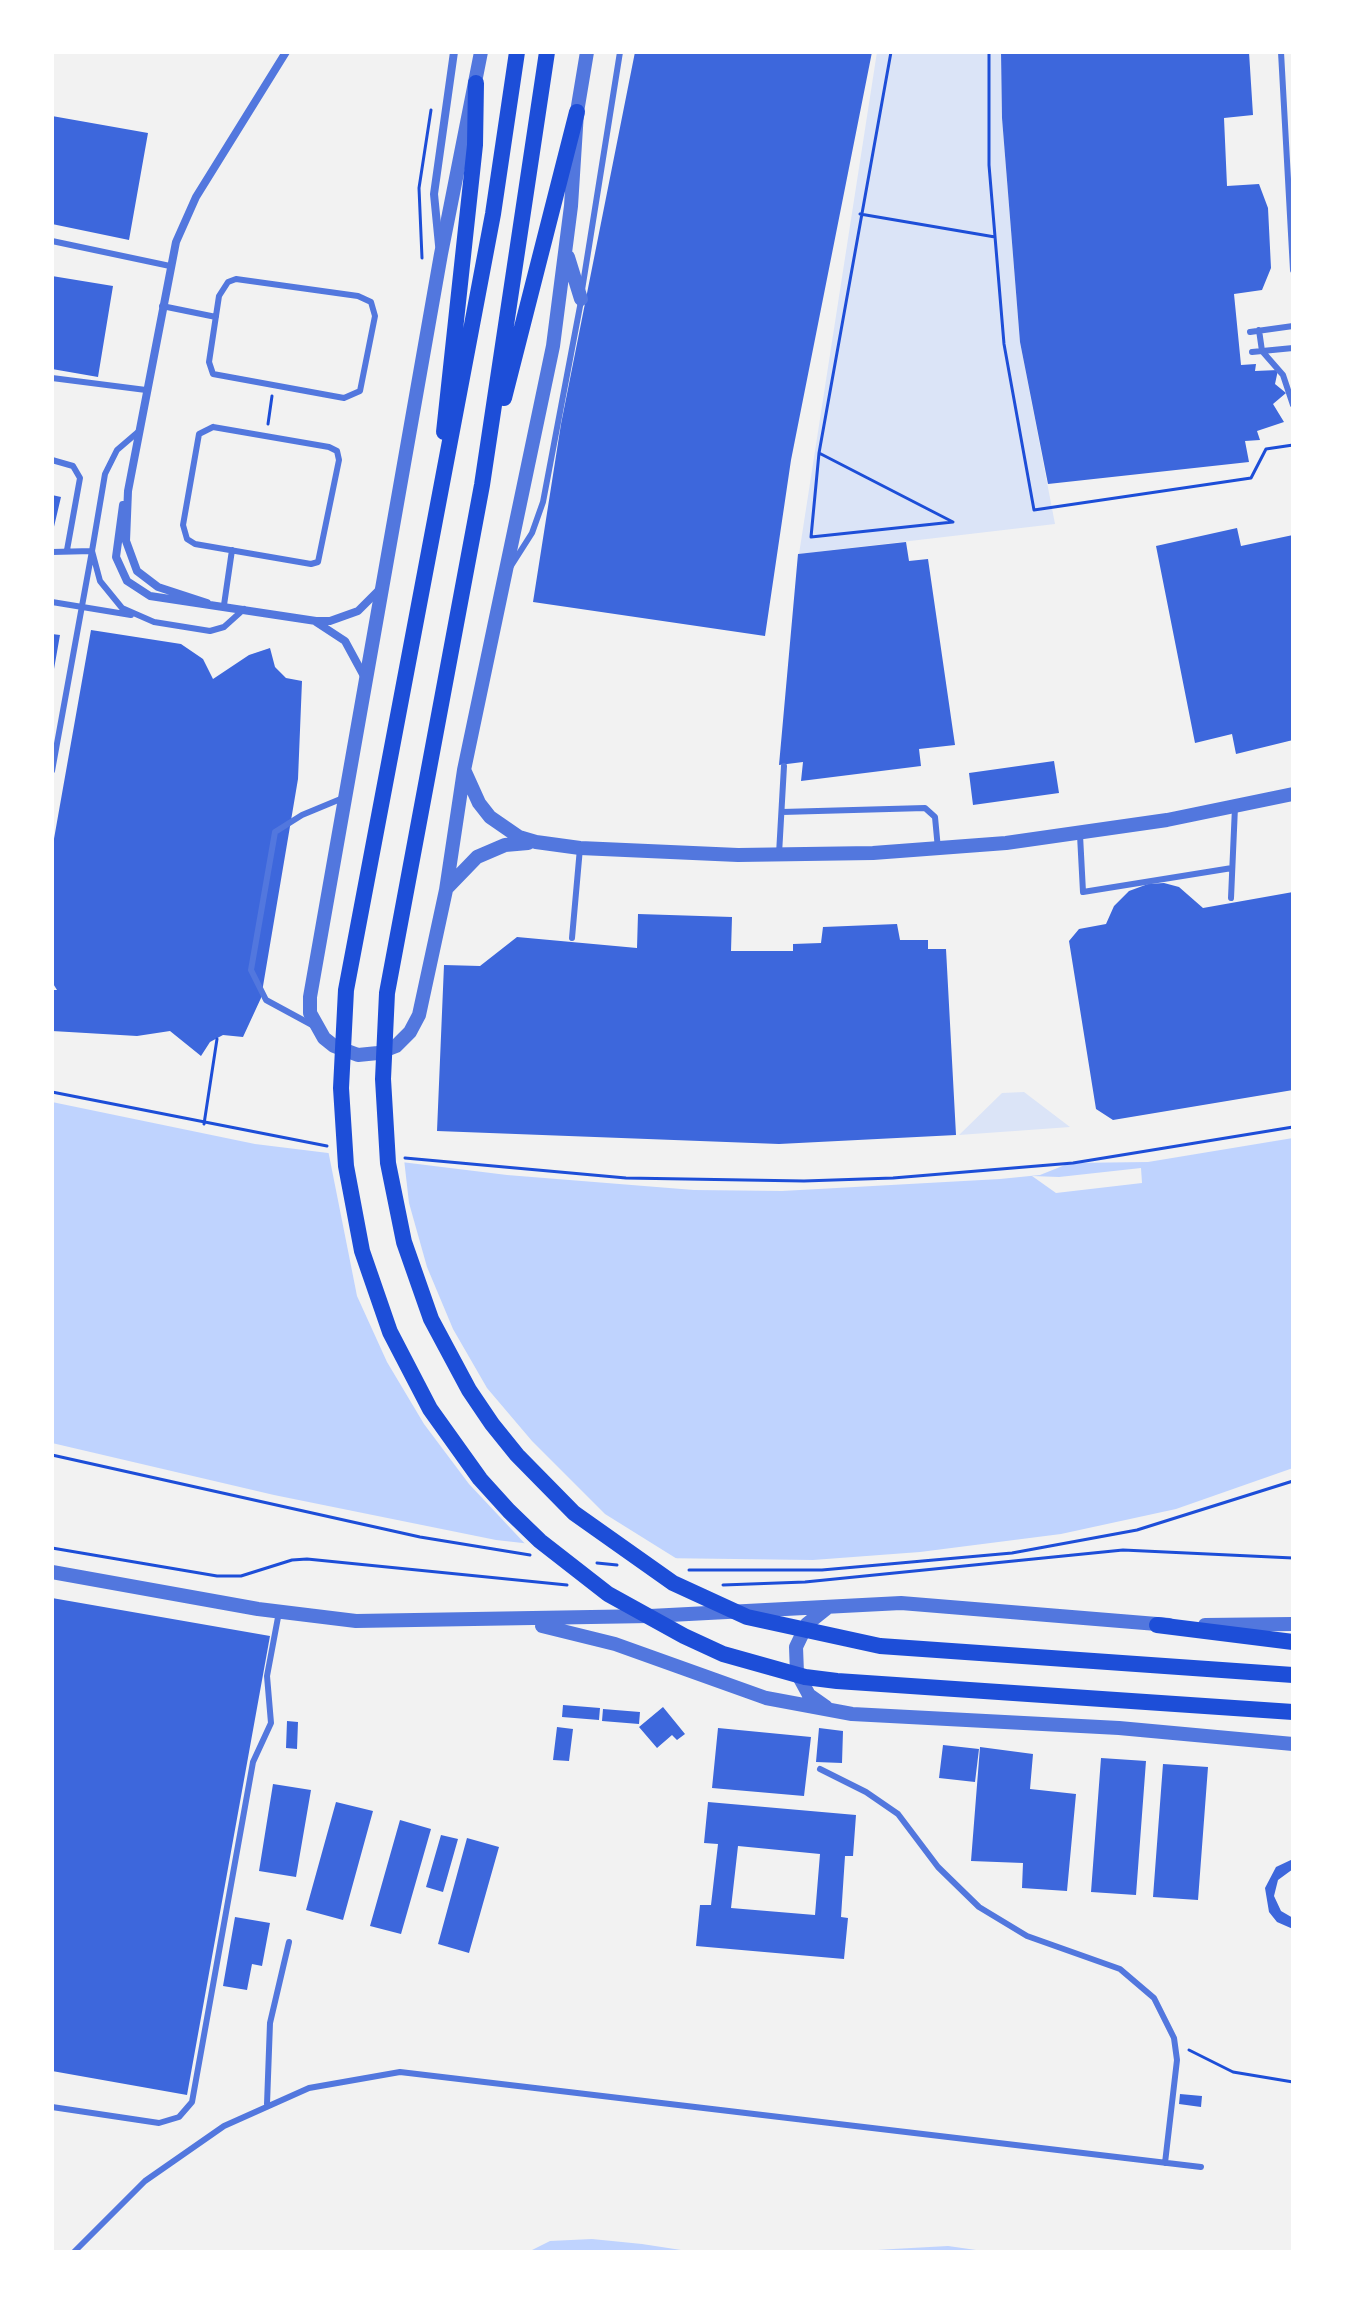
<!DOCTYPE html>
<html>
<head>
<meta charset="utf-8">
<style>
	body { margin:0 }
	#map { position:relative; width:1345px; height:2304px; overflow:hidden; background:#f2f2f2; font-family:Bitter,serif }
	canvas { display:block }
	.frame { position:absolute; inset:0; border:54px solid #fff; pointer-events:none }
</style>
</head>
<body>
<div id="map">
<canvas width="1345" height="2304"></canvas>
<div class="frame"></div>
</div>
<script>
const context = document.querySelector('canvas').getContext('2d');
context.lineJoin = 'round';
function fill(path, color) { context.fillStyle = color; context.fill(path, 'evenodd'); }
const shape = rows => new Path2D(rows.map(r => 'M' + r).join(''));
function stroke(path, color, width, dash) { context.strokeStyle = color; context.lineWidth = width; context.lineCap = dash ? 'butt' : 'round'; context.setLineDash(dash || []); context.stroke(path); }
const green = shape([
	[877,52,1001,52,1002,118,1020,342,1055,524,799,554],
	[1024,1092,1070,1127,959,1135,1002,1093]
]);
const water = shape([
	[52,1102,255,1144,507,1175,694,1190,782,1191,1000,1179,1040,1175,1070,1163,1148,1162,1293,1138,1293,1468,1176,1509,1061,1534,920,1552,813,1560,656,1558,496,1540,274,1495,52,1443],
	[592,2239,642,2244,694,2252,528,2252,550,2241],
	[948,2246,990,2252,847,2252,893,2249]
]);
const pier = shape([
	[328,1150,404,1159,409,1203,427,1267,453,1329,487,1388,532,1441,605,1514,682,1562,529,1548,469,1484,424,1424,387,1362,357,1296],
	[1141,1168,1142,1183,1056,1193,1032,1176,1059,1177]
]);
const building = shape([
	[635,52,872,52,791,460,765,636,533,602,561,424],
	[1001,52,1249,52,1253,115,1224,118,1227,186,1259,184,1268,208,1271,268,1262,290,1234,294,1241,365,1256,364,1255,371,1278,370,1275,384,1286,393,1273,404,1284,422,1257,431,1260,440,1245,441,1249,462,1048,484,1020,342,1002,118],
	[52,116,148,133,129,240,52,224],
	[52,276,113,286,98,377,52,369],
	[52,495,61,497,53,531,52,531],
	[1237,528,1241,546,1293,535,1293,740,1236,754,1232,734,1195,743,1156,546],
	[906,542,909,561,928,559,955,745,919,749,921,766,801,781,803,762,779,765,798,554],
	[91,630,181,644,203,659,213,679,249,655,270,648,275,667,286,678,302,681,298,779,261,998,243,1037,223,1035,210,1042,201,1056,170,1031,137,1036,52,1031,52,990,57,990,52,982,52,850],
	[52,634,60,635,54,669,52,669],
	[1054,761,1059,793,973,805,969,773],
	[1164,883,1179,887,1203,908,1293,892,1293,1090,1113,1120,1096,1109,1069,941,1079,929,1106,924,1114,906,1129,891,1148,884],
	[638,914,732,917,731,951,793,951,793,944,821,943,823,927,897,924,900,940,928,940,928,949,946,949,956,1135,779,1144,437,1131,444,965,480,966,517,937,637,948],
	[52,1598,270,1636,187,2095,52,2071],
	[563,1705,600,1708,599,1720,562,1717],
	[663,1707,685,1734,677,1740,672,1735,657,1748,639,1727],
	[603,1709,640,1712,639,1724,602,1721],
	[287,1721,298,1722,297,1749,286,1748],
	[557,1727,573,1729,569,1761,553,1760],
	[718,1728,811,1737,804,1796,712,1788],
	[819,1728,843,1731,842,1763,816,1762],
	[943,1745,979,1749,975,1782,939,1778],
	[980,1747,1033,1754,1030,1789,1076,1794,1067,1891,1022,1888,1023,1863,971,1861],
	[1101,1758,1146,1761,1136,1895,1091,1892],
	[1163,1764,1208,1767,1198,1900,1153,1897],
	[273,1784,311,1790,296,1877,259,1871],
	[336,1802,373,1811,343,1920,306,1910],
	[708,1802,856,1815,853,1856,845,1856,841,1917,848,1918,844,1959,696,1946,700,1905,711,1905,718,1844,704,1843],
	[738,1846,820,1854,815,1915,731,1908],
	[400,1820,431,1829,401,1934,370,1926],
	[441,1835,458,1839,443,1892,426,1887],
	[467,1838,499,1847,469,1953,438,1944],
	[1293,1859,1293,1869,1278,1880,1274,1896,1281,1911,1293,1918,1293,1929,1277,1922,1269,1912,1265,1888,1276,1867],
	[235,1917,270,1923,262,1966,252,1964,247,1990,223,1986],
	[1180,2094,1202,2096,1201,2107,1179,2104]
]);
const path = shape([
	[989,52,989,165,1004,344,1034,510,1251,478,1266,449,1293,445],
	[860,214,995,237],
	[422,258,419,188,431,110],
	[268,424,272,396],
	[819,453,953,522,811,537,819,453,891,52],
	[52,1092,327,1146],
	[204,1124,217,1039],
	[405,1158,626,1178,804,1181,893,1178,1073,1163,1293,1127],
	[52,1455,420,1537,530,1555],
	[52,1548,217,1576,241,1576,292,1560,307,1559,567,1585],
	[597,1563,617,1565],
	[689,1570,822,1570,1012,1553,1137,1530,1293,1481],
	[723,1585,805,1582,1123,1550,1293,1558],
	[1189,2050,1233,2072,1293,2082]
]);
const service = shape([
	[1281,52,1293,270],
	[52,241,170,266],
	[236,279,358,296,371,302,375,316,360,391,344,398,213,374,209,362,219,296,228,282,236,279],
	[582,290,620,52],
	[162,306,216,317],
	[1259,330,1262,351,1283,375,1293,405],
	[1250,332,1293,326],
	[1252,352,1293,348],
	[52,378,146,390],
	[213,427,329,447,337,451,339,460,318,562,311,564,195,544,187,539,183,525,199,434,213,427],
	[138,432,117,450,105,474,92,551,100,581,122,608,154,622,210,631,224,627,244,609],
	[52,460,73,466,80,478,67,550],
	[52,552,92,551,52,771],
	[511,566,532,533,543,502,581,301],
	[52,602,131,615],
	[224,605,232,550],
	[782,812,925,808,935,817,938,849],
	[1080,835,1083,892,1232,868],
	[779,854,784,766],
	[1231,898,1235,807],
	[572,938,580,848],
	[314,1026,266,1000,251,970,275,832,302,815,343,798],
	[820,1769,866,1792,898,1814,938,1867,979,1907,1027,1936,1120,1969,1154,1998,1174,2038,1177,2060,1165,2163],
	[267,2104,270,2023,289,1942],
	[52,2107,159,2123,179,2117,192,2102,253,1762,271,1723,267,1676,279,1612],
	[74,2252,145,2181,224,2126,309,2088,400,2072,1201,2167]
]);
const minor = shape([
	[439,245,434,194,454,52],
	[123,505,116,557,127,581,150,596,316,621,330,621,358,611,380,589],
	[207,603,158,587,137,571,126,541,128,491,176,242,196,197,286,52],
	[316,622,345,641,364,676]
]);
const tertiary = shape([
	[481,52,441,254,310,997,310,1013,324,1038,334,1046,358,1055,378,1053,396,1046,410,1032,419,1015,446,890,464,770,553,346,571,206,577,112,587,52],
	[568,257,581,299],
	[465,772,479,803,490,817,519,837,536,842,580,848,738,855,873,853,1006,843,1167,820,1293,794],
	[448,887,477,857,505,845,528,843],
	[52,1572,258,1609,356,1621,650,1616,901,1603,1169,1625],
	[1205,1625,1293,1624],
	[542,1626,615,1644,766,1698,852,1714,1119,1728,1293,1744],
	[826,1707,809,1695,797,1673,796,1647,807,1624,827,1608]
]);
const secondary = shape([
	[517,52,493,214,346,990,341,1088,346,1166,362,1251,390,1332,430,1409,480,1479,509,1511,540,1541,608,1594,684,1636,723,1654,805,1677,837,1681,1293,1712],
	[547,52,482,485,387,993,383,1079,388,1163,404,1242,431,1319,469,1390,492,1424,517,1455,574,1513,673,1583,747,1617,880,1646,1293,1675],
	[504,398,577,112],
	[444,432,475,145,476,83],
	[1157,1625,1293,1642]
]);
fill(green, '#dbe4f7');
fill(water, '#bfd3fe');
fill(pier, '#f2f2f2');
fill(building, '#3d67dc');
stroke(path, '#1d4ed8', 3);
stroke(service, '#5277de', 6);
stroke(minor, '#5277de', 8);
stroke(tertiary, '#5277de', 14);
stroke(secondary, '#1d4ed8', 16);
</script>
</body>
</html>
